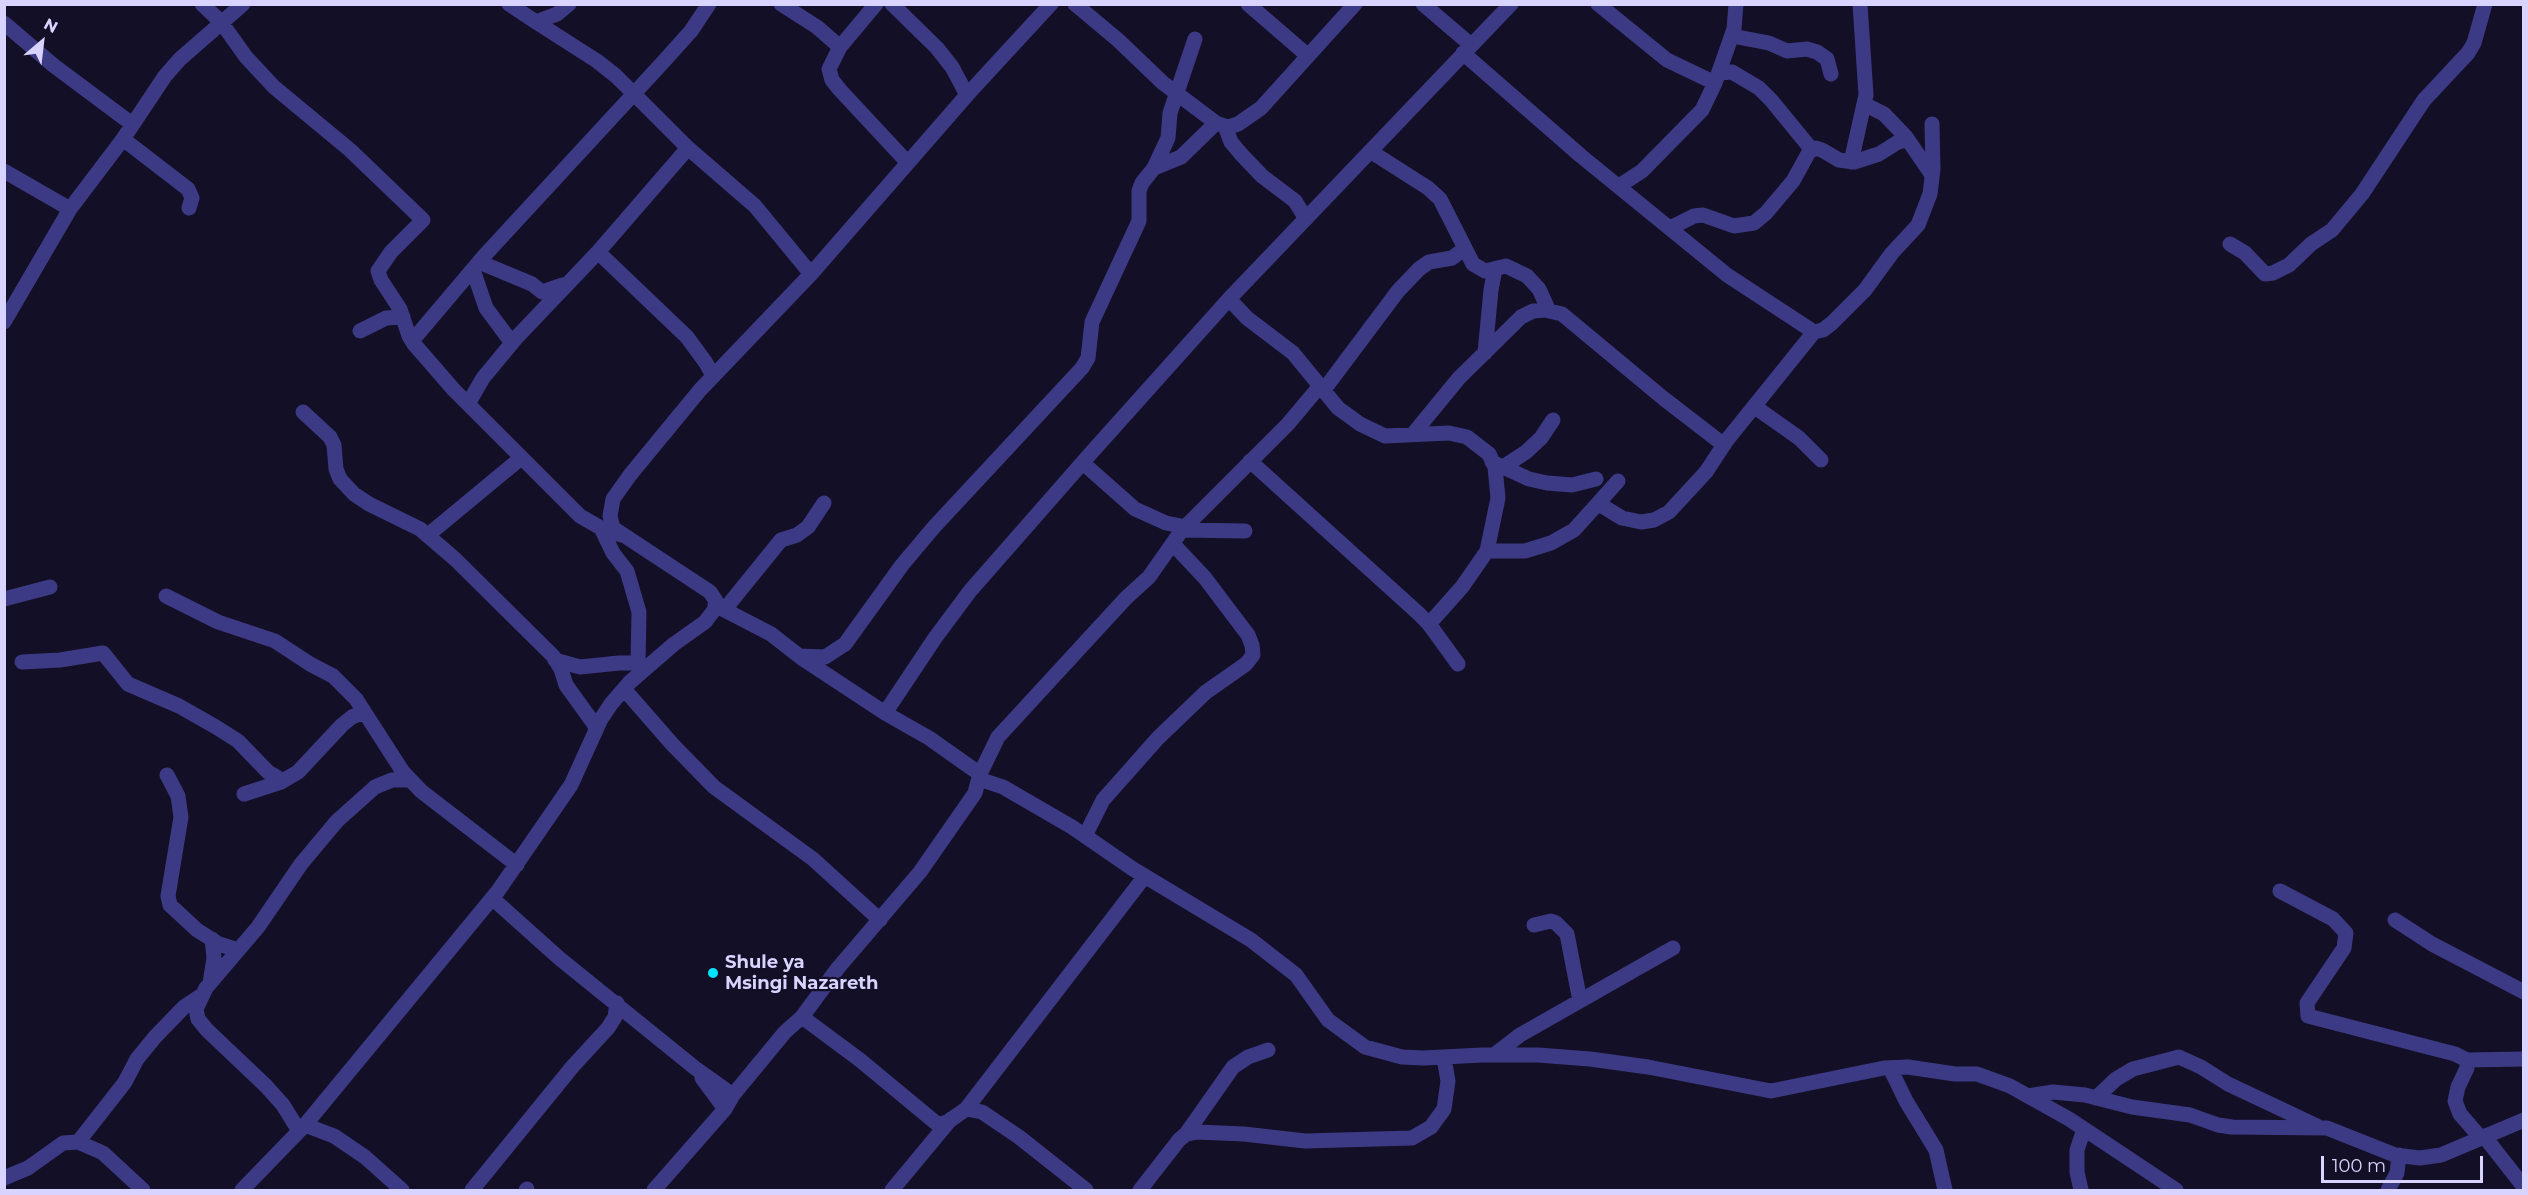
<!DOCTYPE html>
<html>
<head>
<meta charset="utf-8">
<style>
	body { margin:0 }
	#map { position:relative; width:2528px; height:1195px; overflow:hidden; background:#130f26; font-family:Montserrat,sans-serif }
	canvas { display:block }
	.frame { position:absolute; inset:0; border:6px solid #d9d4ff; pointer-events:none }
	.north { position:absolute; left:12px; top:12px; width:60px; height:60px; -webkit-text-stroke:4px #130f26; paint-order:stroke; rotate:28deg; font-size:16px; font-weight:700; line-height:24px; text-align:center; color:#d9d4ff }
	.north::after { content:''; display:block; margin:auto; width:21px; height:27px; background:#d9d4ff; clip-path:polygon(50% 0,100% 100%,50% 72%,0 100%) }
	.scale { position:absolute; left:2321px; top:1156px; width:162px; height:27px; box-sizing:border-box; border:3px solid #d9d4ff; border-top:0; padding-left:8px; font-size:18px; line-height:21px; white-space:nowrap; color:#d9d4ff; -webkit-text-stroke:4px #130f26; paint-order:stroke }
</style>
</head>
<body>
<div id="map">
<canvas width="2528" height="1195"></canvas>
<div class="frame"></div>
<div class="north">N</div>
<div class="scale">100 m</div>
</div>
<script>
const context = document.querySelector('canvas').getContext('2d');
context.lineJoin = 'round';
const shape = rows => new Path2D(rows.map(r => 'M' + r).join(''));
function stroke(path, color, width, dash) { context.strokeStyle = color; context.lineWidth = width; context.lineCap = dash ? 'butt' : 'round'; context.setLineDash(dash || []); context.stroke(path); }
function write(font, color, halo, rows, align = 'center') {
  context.font = font + ' Montserrat,sans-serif'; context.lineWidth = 4.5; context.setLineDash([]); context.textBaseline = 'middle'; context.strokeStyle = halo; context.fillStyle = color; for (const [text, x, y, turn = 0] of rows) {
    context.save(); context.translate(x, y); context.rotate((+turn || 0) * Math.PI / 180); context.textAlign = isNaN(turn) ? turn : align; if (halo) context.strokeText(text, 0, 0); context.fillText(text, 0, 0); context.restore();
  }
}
const minor = shape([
	[202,4,221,22,246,57,274,87,350,150,423,220,391,252,378,271,381,280,400,309,409,336,414,344,454,390,580,516,601,528,621,535],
	[509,4,536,22,557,14,569,4],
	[781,4,817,27,840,47],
	[876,4,840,47,829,69,832,80,840,90,908,163],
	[892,4,937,48,952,67,967,95],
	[1075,4,1118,40,1163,83,1216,123,1228,127,1238,124,1261,108,1355,4],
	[1248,4,1307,55],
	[1423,4,1471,45],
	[1598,4,1667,60,1715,83],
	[536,22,597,61,616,76,688,148,755,206,811,274],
	[4,23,53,65,132,124],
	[1732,36,1769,43,1787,51,1807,49,1817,52,1827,59,1831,74],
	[1463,53,1581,156,1727,275,1814,332,1823,330,1832,323,1865,290,1892,253,1918,225,1930,194,1933,169,1932,124],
	[1719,73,1732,72,1759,88,1771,100,1812,150],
	[1864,104,1884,114,1906,137,1932,175],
	[1225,126,1231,142,1241,154,1262,176,1295,201,1306,219],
	[123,139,188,189,192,198,189,208],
	[1370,151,1428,188,1440,199,1473,264,1485,271,1506,266,1527,276,1539,289,1549,311],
	[1851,162,1866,95,1860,4],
	[1154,168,1168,138,1170,113,1195,39],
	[4,171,70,209],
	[1619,186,1642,171,1702,110,1715,83,1734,29,1736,4],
	[1670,228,1694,216,1703,215,1734,226,1754,223,1766,213,1793,181,1809,152,1816,148,1822,150,1839,160,1854,162,1879,154,1898,142,1908,140],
	[2230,244,2245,253,2265,274,2273,273,2289,265,2311,244,2332,230,2362,194,2424,100,2468,53,2474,43,2485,4],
	[598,252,687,337,706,363,713,376],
	[479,262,532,284,542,292,562,285],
	[473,270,486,308,512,343],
	[1229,299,1247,318,1293,353,1338,408,1360,424,1385,436,1449,433,1467,437,1489,454,1495,467,1498,498,1487,551,1462,587,1429,624],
	[4,322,70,209,123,139,165,76,180,59,243,4],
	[360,331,386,318,403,317],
	[412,341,484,256,665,60,691,31,709,4],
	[1485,353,1491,290,1495,269],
	[1323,391,1398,291,1419,269,1429,262,1452,258,1464,249],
	[468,404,483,378,517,337,598,252,688,148],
	[1755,407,1799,438,1821,460],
	[303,412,330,437,334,445,336,469,340,479,354,494,369,504,420,529,455,559,553,656,561,669,566,685,597,728],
	[1413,434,1459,378,1521,317,1533,311,1545,310,1562,314,1663,398,1724,445],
	[1250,461,1418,613,1429,624,1458,664],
	[1492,462,1529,479,1547,483,1572,485,1596,479],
	[1083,463,1135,509,1166,523,1186,527],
	[1503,467,1526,452,1541,438,1553,420],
	[1599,504,1622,518,1641,522,1654,520,1669,512,1706,472,1727,440,1814,332],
	[601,528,613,553,627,571,639,612,638,664],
	[1182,530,1245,531],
	[428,535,521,458],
	[1487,551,1525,551,1551,543,1574,530,1618,481],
	[166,596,218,622,275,641,310,664,333,676,356,699,403,772,421,791,517,865],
	[4,599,50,587],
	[725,609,781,540,797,535,808,527,824,503],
	[799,656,825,657,845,644,902,565,934,527,1082,368,1088,358,1092,322,1139,221,1139,191,1142,183,1154,168,1181,157,1216,123],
	[555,660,580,667,619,663,632,663,645,666],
	[22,662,60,660,103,653,128,684,179,706,216,727,238,741,268,772,283,781],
	[624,689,672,744,714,787,813,859,880,920],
	[885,713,935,638,970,591,1091,453,1229,299,1511,4],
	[980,774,998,737,1126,598,1149,577,1182,530,1288,424,1319,387],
	[167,775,178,796,181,817,168,896,170,905,197,930,219,944,238,950],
	[979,779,1003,787,1072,827,1133,869,1251,940,1296,975,1328,1020,1365,1047,1402,1057,1424,1058,1482,1055,1538,1055,1590,1059,1648,1067,1771,1091,1884,1068,1908,1067,1955,1074,1977,1074,2010,1086,2069,1119,2176,1190],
	[244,794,281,782,298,772,342,725,352,717,364,712],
	[1085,836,1103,800,1158,738,1206,692,1246,664,1253,655,1252,645,1248,635,1205,578,1173,544],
	[2280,891,2333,919,2346,933,2344,948,2307,1003,2308,1016,2455,1054,2467,1060,2467,1068,2458,1087,2455,1101,2460,1114,2480,1137],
	[492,898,559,958,695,1068,733,1095],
	[2395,920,2432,944,2524,992],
	[1534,925,1551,921,1556,923,1567,934,1580,1001],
	[210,983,214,958,212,939],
	[802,1017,860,1060,936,1123,942,1124,949,1121,966,1109,982,1112,1019,1137,1086,1190],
	[1494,1055,1520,1035,1673,948],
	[2467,1060,2524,1059],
	[1890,1068,1906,1101,1936,1150,1945,1190],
	[702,1078,725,1109],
	[2028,1096,2053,1092,2085,1095,2132,1107,2190,1115,2218,1125,2232,1127,2327,1128,2395,1155,2420,1158,2441,1155,2524,1120],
	[2096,1098,2116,1079,2133,1069,2179,1057,2201,1067,2228,1084,2317,1126],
	[966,1109,1145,876],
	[305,1125,334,1136,365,1157,402,1190],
	[299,1131,283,1105,266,1086,207,1030,198,1019,196,1009,206,988,258,927,301,864,337,821,375,787,392,780,410,780],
	[1186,1134,1233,1067,1248,1057,1268,1050],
	[2484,1136,2524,1187],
	[78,1142,125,1082,137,1059,155,1037,184,1007,202,995],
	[4,1178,28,1168,63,1143,78,1142,103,1153,143,1190],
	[242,1190,305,1125,498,891,571,785,601,719,611,704,630,682,674,644,705,622,715,609,716,601,710,592,613,528,610,516,613,499,630,475,700,390,811,274,967,95,1051,4],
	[472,1190,573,1066,608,1028,615,1017,617,1003],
	[526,1190,527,1189],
	[654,1190,725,1109,733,1095,785,1032,802,1017,838,968,920,872,975,793,980,774,929,738,885,713,803,659,771,634,715,605],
	[892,1190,951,1119],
	[1140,1190,1179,1140,1186,1134,1197,1132,1244,1134,1305,1141,1412,1138,1431,1127,1444,1109,1448,1081,1444,1058],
	[2081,1190,2077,1172,2077,1150,2084,1129],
	[2388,1190,2397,1173,2399,1155]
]);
const markers = [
	[713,973,6,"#00e5ff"]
];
const poiNames = [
	["Shule ya",725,963],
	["Msingi Nazareth",725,984]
];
stroke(minor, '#3d3a85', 15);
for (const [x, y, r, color] of markers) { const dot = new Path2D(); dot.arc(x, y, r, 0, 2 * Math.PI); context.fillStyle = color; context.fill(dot); stroke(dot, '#130f26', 2); }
write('bold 18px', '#d9d4ff', '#130f26', poiNames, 'left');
</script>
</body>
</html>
